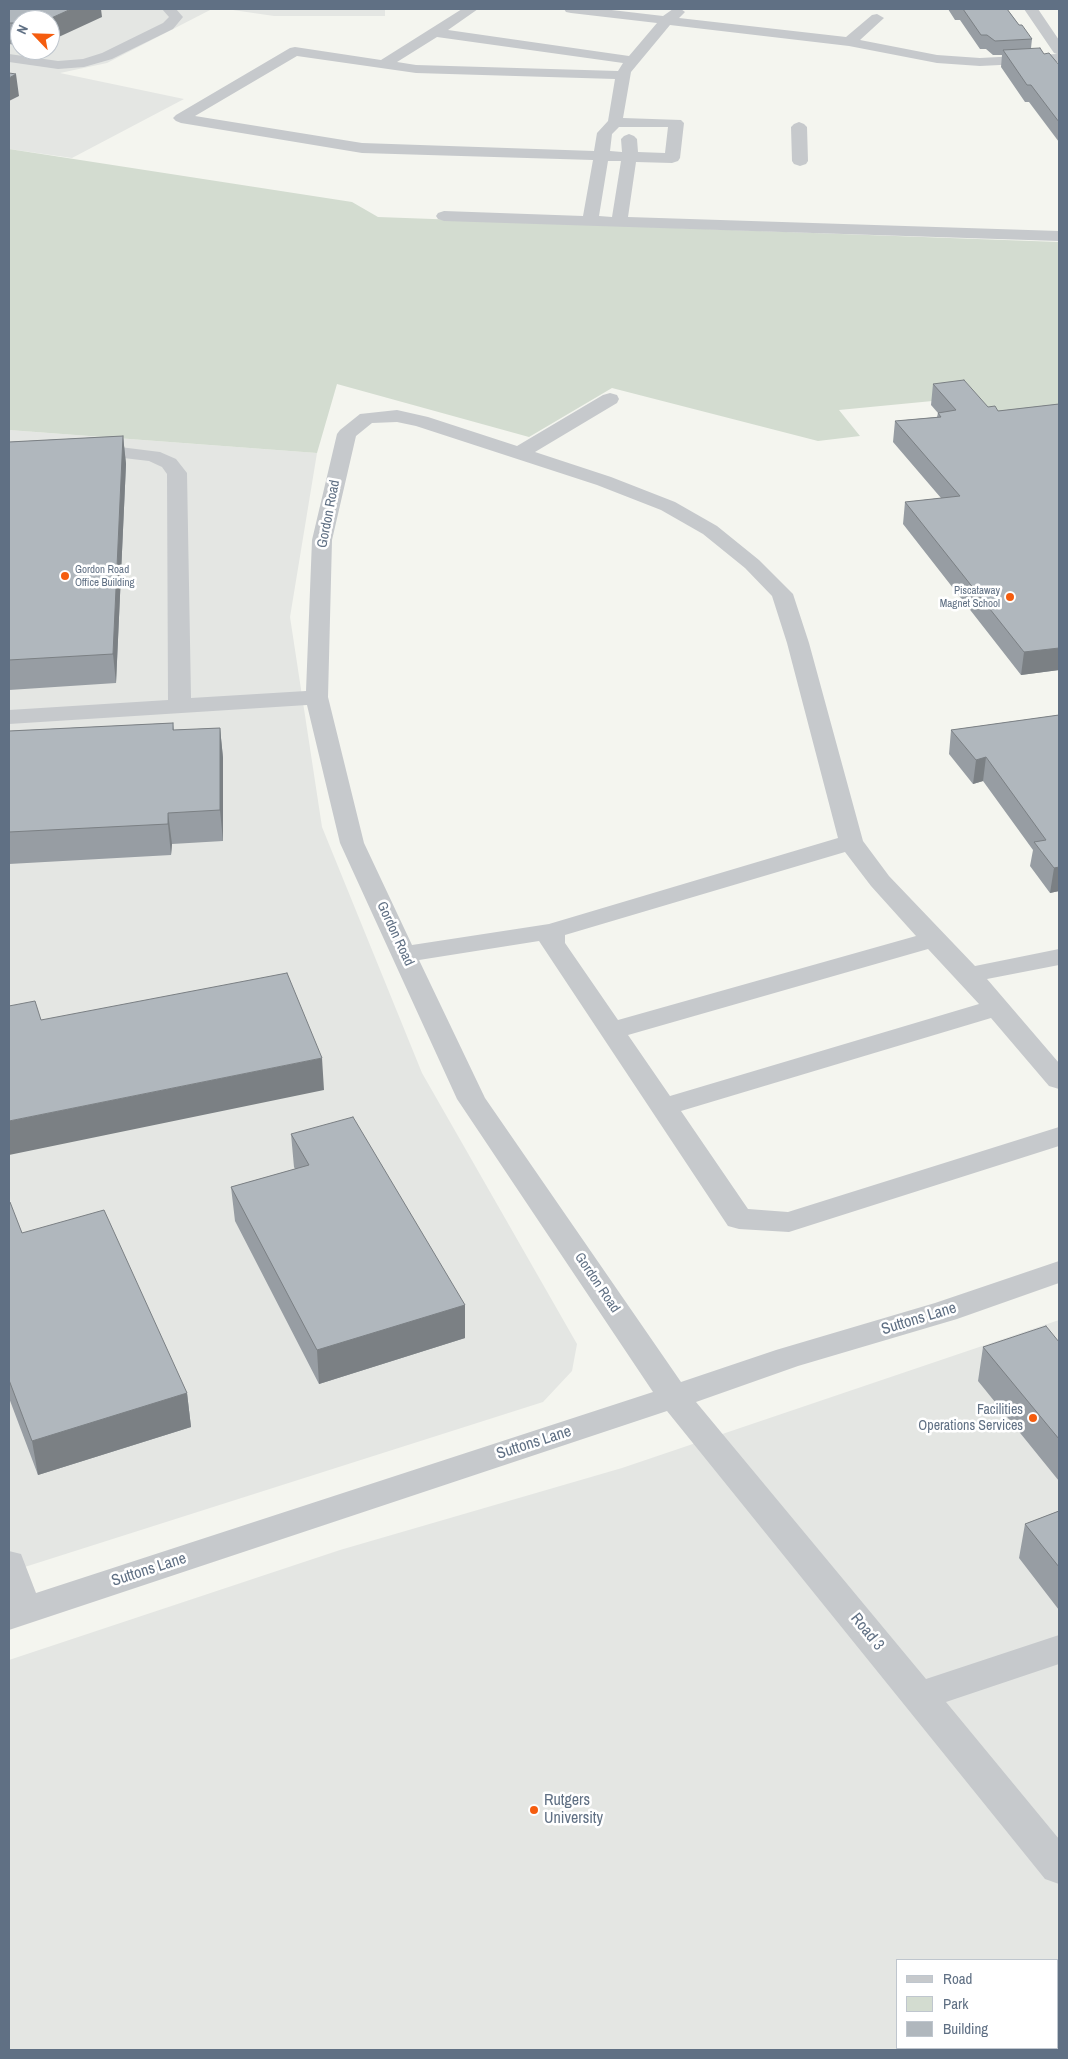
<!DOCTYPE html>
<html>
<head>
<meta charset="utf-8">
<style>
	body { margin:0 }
	#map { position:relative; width:1068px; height:2059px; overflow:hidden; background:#f4f5ef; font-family:"Archivo Narrow",sans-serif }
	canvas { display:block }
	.frame { position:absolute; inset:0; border:10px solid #607084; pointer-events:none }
	.legend { position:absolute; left:896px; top:1959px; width:162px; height:90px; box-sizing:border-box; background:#fff; border:1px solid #bfc6ce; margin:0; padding:6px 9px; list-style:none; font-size:15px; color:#607084 }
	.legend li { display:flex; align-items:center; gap:10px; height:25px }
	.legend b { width:25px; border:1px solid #bfc6ce }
	.north { position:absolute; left:10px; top:10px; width:50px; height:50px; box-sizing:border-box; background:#fff; border:1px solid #bfc6ce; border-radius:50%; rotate:294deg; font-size:14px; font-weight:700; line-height:20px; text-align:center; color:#607084 }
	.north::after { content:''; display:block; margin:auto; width:18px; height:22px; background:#f55d0f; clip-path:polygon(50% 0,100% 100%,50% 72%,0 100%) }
</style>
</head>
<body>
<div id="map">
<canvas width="1068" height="2059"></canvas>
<div class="frame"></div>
<ul class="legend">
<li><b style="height:6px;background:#c6c9cc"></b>Road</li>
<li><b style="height:14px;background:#d3dcd0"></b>Park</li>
<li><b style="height:14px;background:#b0b7bd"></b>Building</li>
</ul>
<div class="north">N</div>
</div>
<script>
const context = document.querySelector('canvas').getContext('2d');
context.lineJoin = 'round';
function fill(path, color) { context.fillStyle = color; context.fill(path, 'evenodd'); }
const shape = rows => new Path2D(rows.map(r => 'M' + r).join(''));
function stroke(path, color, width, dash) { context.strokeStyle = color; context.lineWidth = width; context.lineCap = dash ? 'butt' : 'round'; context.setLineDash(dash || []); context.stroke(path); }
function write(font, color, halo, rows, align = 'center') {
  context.font = font + ' "Archivo Narrow",sans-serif'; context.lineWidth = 5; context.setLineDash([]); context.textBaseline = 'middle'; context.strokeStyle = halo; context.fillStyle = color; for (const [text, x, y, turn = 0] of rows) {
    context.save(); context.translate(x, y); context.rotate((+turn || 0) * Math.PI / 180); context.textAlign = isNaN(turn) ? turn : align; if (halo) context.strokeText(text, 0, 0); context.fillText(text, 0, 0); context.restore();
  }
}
const built = shape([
	[9,9,212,9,107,63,60,73,184,99,72,158,9,149],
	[20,20,50,20,50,50,20,50],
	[226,9,385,9,385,16,274,16],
	[9,430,317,453,290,617,322,827,422,1073,577,1344,572,1371,543,1402,9,1572],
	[1059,1320,1059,2050,9,2050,9,1660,340,1550,622,1468],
	[897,1960,1057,1960,1057,2048,897,2048]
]);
const green = shape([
	[9,149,352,202,378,217,1059,242,1059,418,1001,424,974,397,839,410,860,436,818,441,612,388,529,437,337,384,317,453,9,430]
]);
const minor = shape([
	[162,9,176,9,183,17,173,29,112,59,84,67,58,69,9,62,9,54,58,61,83,59,102,53,163,23,169,17,162,9],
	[462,9,478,9,448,30,629,56,657,23,571,13,566,12,564,9,603,9,663,16,673,9,681,9,685,12,679,18,846,37,872,15,877,14,884,18,860,40,937,55,980,58,1057,54,1054,53,1024,9,1038,9,1059,40,1059,62,980,66,937,63,849,46,670,25,631,72,623,118,681,120,684,123,680,158,678,161,672,163,636,162,628,217,1059,231,1059,241,444,221,438,219,436,216,438,213,444,211,583,216,593,160,362,153,181,123,176,121,173,118,176,115,290,48,295,47,381,60,462,9],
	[437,37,623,63,618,71,416,65,397,62,437,37],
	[297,56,416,73,615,79,608,121,597,133,594,151,362,143,195,116,297,56],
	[619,127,668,127,665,153,638,152,637,139,634,136,629,134,624,136,621,139,622,152,610,151,612,134,619,127],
	[608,161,621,161,612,217,599,216,608,161],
	[799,122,804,124,807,127,808,161,806,164,800,166,794,164,792,161,791,127,794,124,799,122],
	[610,393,617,395,619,399,617,403,535,452,611,477,675,502,717,526,759,560,793,594,809,643,863,841,889,876,975,966,1059,949,1059,965,987,979,1059,1063,1059,1089,1049,1086,991,1018,681,1111,748,1209,788,1212,1059,1127,1059,1146,789,1232,739,1229,728,1226,539,941,419,960,485,1098,681,1382,776,1350,935,1303,1059,1261,1059,1283,957,1319,798,1366,696,1402,926,1679,1059,1635,1059,1664,946,1702,1059,1839,1059,1884,1045,1879,667,1411,9,1630,9,1551,21,1554,36,1593,653,1392,457,1099,340,843,307,705,9,724,9,710,168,700,167,474,162,467,149,461,81,453,78,449,81,445,88,443,160,452,176,459,187,473,191,698,306,691,312,540,337,434,340,430,360,414,397,410,428,417,517,446,603,395,610,393],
	[397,422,416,426,597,485,661,510,703,534,745,568,772,596,787,643,838,838,549,924,412,945,364,843,328,697,332,540,356,436,372,423,397,422],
	[845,852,871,886,916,936,618,1020,565,943,565,935,845,852],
	[928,949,979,1004,670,1096,628,1035,928,949]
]);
const wall = shape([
	[9,9,102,17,50,20,20,20,16,45,9,44],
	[948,9,1007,9,1019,25,1032,39,1031,48,1044,54,1059,65,1059,142,1029,102,1025,102,1001,67,1002,55,993,55,986,49,980,49,960,20,955,20],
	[933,384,998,411,1059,404,1059,401,1059,670,1021,675,903,524,905,502,941,498,893,442,895,421,937,417,938,413,931,405],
	[123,436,126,464,116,683,9,690,9,442],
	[1059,715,1059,891,1050,893,1030,866,1033,850,983,781,973,784,949,754,951,730],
	[173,723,174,730,220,728,223,758,223,841,172,844,171,855,9,864,9,731],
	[291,1134,465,1305,465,1338,319,1384,235,1221,231,1187,295,1169,294,1167],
	[9,1202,22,1233,187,1393,191,1427,38,1475,9,1398],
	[1059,1342,1059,1481,978,1381,983,1347],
	[1059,1511,1059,1610,1019,1558,1025,1524]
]);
const shadedWall = shape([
	[71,9,101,9,102,17,50,41,50,20,47,20],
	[20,20,20,43,16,45,13,23],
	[16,74,19,96,9,101,9,78],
	[123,436,126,464,116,683,113,654],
	[1059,648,1059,670,1021,675,1024,652],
	[220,728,223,758,223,841,220,810],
	[986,757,983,781,973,784,976,760],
	[168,813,172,844,171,855,168,824],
	[1059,867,1059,891,1050,893,1054,868],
	[322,1058,324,1090,9,1155,9,1121],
	[465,1305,465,1338,319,1384,317,1350],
	[187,1393,191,1427,38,1475,32,1441]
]);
const building = shape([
	[9,9,71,9,47,20,20,20,13,23,9,23,9,9],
	[963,9,1007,9,1019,25,1022,25,1032,39,995,41,987,35,981,35,963,9],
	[1040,48,1044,54,1049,53,1059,65,1059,122,1031,85,1027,85,1003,50,1040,48],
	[9,73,16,74,9,78,9,73],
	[964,380,988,407,995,406,998,411,1059,404,1059,648,1024,652,905,502,960,496,895,421,941,417,938,413,956,410,933,384,964,380],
	[123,436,113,654,9,660,9,442,123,436],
	[1059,715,1059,867,1054,868,1034,842,1046,840,986,757,976,760,951,730,1059,715],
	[173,723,173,730,220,728,220,810,168,813,168,824,9,832,9,731,173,723],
	[287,973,322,1058,9,1121,9,1006,35,1001,41,1020,287,973],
	[353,1117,465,1305,317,1350,231,1187,309,1165,291,1134,353,1117],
	[9,1202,10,1202,22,1233,104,1210,187,1393,32,1441,9,1380,9,1202],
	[1046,1326,1059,1342,1059,1439,983,1347,1046,1326],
	[1059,1511,1059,1567,1025,1524,1059,1511]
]);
const markers = [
	[65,576,5,"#f55d0f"],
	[1010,597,5,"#f55d0f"],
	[1033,1418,5,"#f55d0f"],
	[534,1810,5,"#f55d0f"]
];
const farPoinames = [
	["Gordon Road",75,570],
	["Office Building",75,583],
	["Piscataway",1000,591,"right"],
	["Magnet School",1000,604,"right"]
];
const streetNames = [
	["Gordon Road",329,514,-79],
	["Gordon Road",395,934,65],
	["Gordon Road",597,1283,56]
];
const poiNames = [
	["Facilities",1023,1410],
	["Operations Services",1023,1426]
];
const nearStreetnames = [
	["Suttons Lane",919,1319,-17],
	["Suttons Lane",534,1443,-18],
	["Suttons Lane",149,1570,-18],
	["Road 3",867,1632,51]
];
const nearPoinames = [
	["Rutgers",544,1801],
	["University",544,1819]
];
fill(built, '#e4e6e3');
fill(green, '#d3dcd0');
fill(minor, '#c6c9cc');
fill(wall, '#979da3');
fill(shadedWall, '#7b8084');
fill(building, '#b0b7bd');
stroke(building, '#7b8084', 1);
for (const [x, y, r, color] of markers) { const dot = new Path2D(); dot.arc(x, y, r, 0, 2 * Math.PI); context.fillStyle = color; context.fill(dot); stroke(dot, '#fff', 2); }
write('11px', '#607084', '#fff', farPoinames, 'left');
write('14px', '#607084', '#fff', streetNames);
write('14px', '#607084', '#fff', poiNames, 'right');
write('16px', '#607084', '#fff', nearStreetnames);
write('16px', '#607084', '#fff', nearPoinames, 'left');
</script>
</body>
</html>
